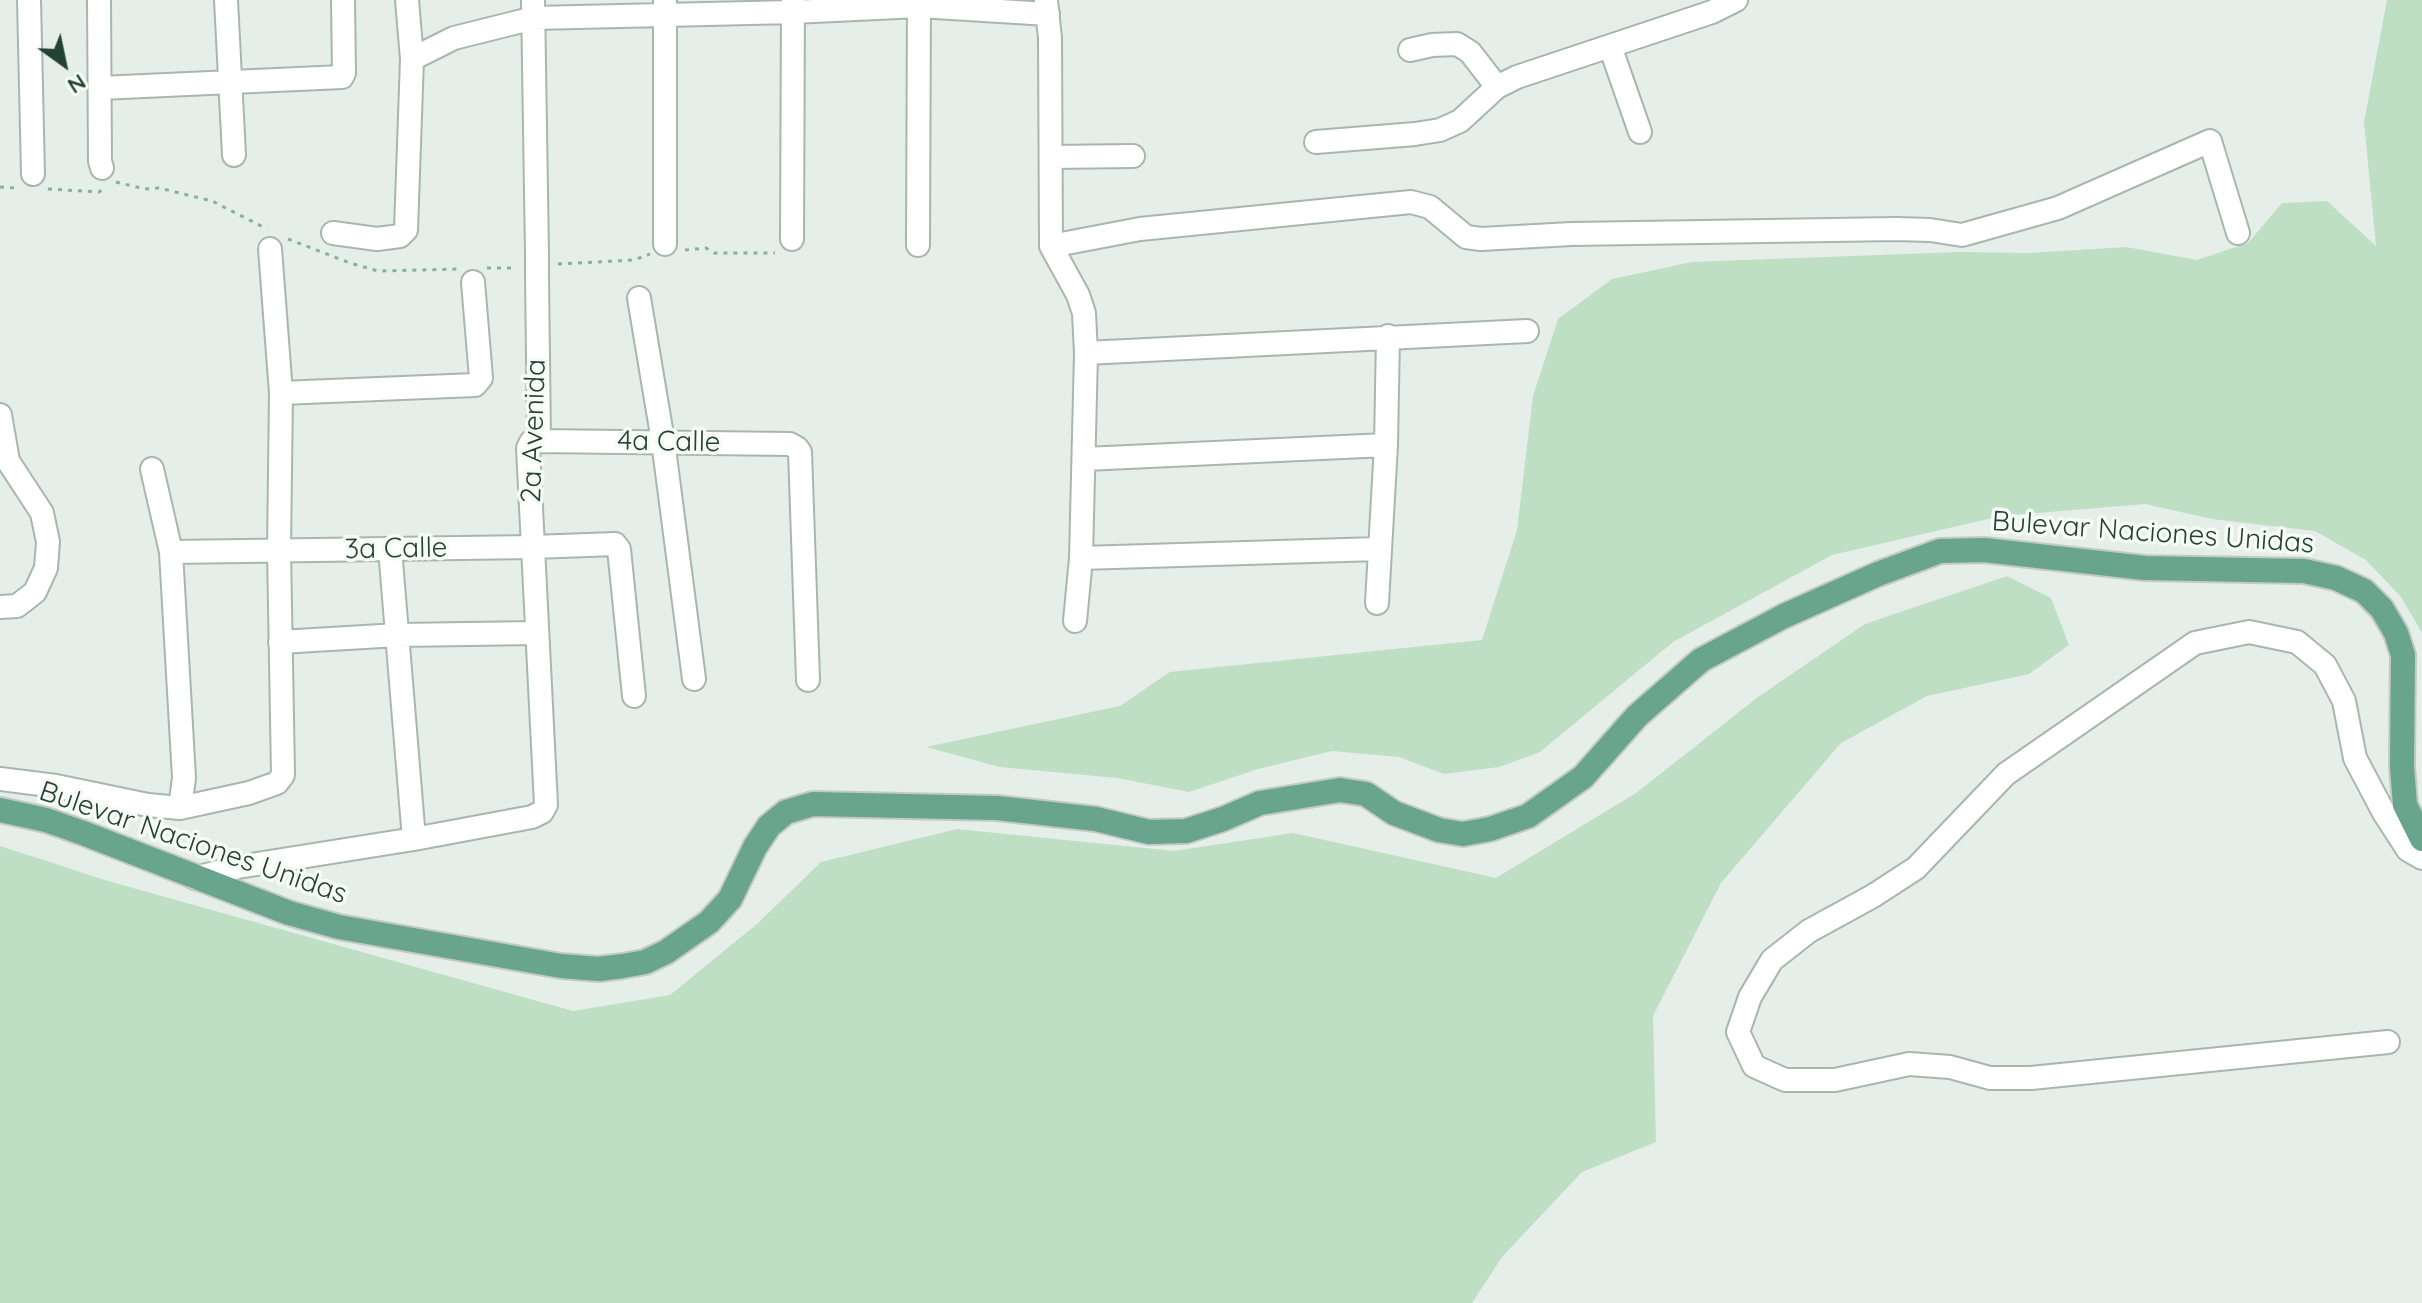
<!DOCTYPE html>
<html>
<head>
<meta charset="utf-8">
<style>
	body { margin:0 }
	#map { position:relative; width:2422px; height:1303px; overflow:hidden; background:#e5eee9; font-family:Quicksand,sans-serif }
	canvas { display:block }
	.north { position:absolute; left:24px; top:24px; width:80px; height:80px; -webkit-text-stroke:6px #f6fbf8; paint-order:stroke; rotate:147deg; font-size:22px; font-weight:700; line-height:32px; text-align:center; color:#244136 }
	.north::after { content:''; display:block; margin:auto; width:28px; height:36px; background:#244136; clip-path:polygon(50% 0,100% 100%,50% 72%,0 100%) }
</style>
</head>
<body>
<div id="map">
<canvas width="2422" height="1303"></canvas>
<div class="north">N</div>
</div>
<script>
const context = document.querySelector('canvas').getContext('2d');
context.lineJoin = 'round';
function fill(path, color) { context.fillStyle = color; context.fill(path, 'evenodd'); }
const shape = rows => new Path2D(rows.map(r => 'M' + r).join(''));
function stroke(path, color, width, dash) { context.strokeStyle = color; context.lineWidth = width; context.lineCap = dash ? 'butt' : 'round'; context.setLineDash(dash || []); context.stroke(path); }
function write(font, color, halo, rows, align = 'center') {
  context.font = font + ' Quicksand,sans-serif'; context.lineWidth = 7; context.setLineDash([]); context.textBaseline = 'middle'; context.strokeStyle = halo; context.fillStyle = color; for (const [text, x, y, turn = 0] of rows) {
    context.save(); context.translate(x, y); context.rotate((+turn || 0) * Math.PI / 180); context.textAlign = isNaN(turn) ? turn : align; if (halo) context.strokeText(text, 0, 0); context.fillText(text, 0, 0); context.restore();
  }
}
const green = shape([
	[2387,0,2422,0,2422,633,2401,597,2366,560,2315,531,2212,519,2145,504,2001,516,1832,555,1673,642,1540,752,1499,767,1444,774,1399,757,1332,751,1258,769,1189,792,1117,778,1000,767,926,747,1120,706,1170,672,1482,640,1517,530,1533,396,1558,319,1612,279,1692,262,1959,252,2030,253,2126,247,2197,260,2248,243,2282,203,2327,201,2376,246,2364,122],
	[2007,576,2051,598,2069,645,2029,674,1927,696,1841,743,1721,883,1653,1016,1656,1142,1582,1172,1502,1257,1472,1303,0,1303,0,846,108,881,573,1011,670,995,757,924,821,862,957,829,1174,851,1293,833,1496,878,1636,793,1758,697,1865,624]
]);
const path = shape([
	[116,182,145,189,159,188,212,201,267,229],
	[0,187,16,188],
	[48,189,99,192,103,189],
	[288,239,350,263,378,271,459,269],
	[685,250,706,248,714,253,775,253],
	[558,264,634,260,650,254],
	[487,268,515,268]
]);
const minor = shape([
	[29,0,33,174],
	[99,0,100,161,102,168],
	[226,0,234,155],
	[407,0,412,59],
	[533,0,537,254],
	[665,1,665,244],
	[1046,1,1050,38,1051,246,1078,295,1084,313,1086,353,1081,558,1075,621],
	[1610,46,1640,132],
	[1410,50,1432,45,1457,44,1470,52,1497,87],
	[100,88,342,77,344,73,343,0],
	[1316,142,1415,134,1440,130,1460,121,1497,87,1517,77,1712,12,1736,0],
	[1051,157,1133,156],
	[333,233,377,239,400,236,406,230,412,59,454,38,534,18,793,12,919,6,1048,14],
	[792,239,793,1],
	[918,245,919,0],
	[1051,246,1140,229,1411,202,1430,207,1466,237,1481,239,1571,234,1897,229,1930,230,1962,235,2058,208,2210,141,2238,233],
	[639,298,663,441,694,679],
	[1086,353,1527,331],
	[281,393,475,385,481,378,473,282],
	[0,415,8,461,42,513,48,542,46,568,35,592,17,606,0,607],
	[539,441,790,444,797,448,800,452,808,680],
	[1085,459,1386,445],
	[152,469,171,552,184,778,180,808],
	[390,549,414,839],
	[171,552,533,547,615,544,619,549,634,696],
	[1081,558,1378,549],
	[1377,603,1386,445,1388,336],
	[280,642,398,635,536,633],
	[0,779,56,786,148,805,180,808,249,793,277,783,283,775,279,550,281,393,270,249],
	[195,878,238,867,414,839,532,817,542,812,546,805,528,448,531,442,539,441,537,275],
	[2388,1042,2031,1078,1990,1078,1950,1067,1909,1064,1835,1080,1785,1080,1754,1066,1738,1032,1750,997,1772,960,1809,931,1873,896,1916,868,2006,774,2195,643,2249,632,2297,642,2325,665,2344,701,2355,758,2384,813,2408,850,2422,858]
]);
const major = shape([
	[0,810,46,820,83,833,289,913,339,927,561,966,599,969,623,966,645,962,666,952,709,922,730,899,755,847,769,826,786,812,813,804,997,808,1096,819,1149,832,1186,831,1223,819,1260,803,1340,790,1366,794,1394,813,1439,830,1463,834,1490,829,1528,816,1583,777,1637,716,1701,660,1784,616,1878,574,1940,551,1984,550,2145,568,2304,571,2336,578,2364,591,2382,609,2396,633,2403,655,2402,766,2405,805,2422,839]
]);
const minorBridge = shape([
	[537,275,537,254]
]);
const streetNames = [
	["2a Avenida",534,431,-88],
	["4a Calle",669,442,1],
	["Bulevar Naciones Unidas",2153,533,4],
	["3a Calle",396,549,-1],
	["Bulevar Naciones Unidas",193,843,19]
];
fill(green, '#bedfc4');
stroke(minor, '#a7b7b0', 26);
stroke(major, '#c2cac7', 28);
stroke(path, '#85b2a0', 3, [4, 6]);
stroke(minor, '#fff', 22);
stroke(major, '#69a48f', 24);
stroke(minorBridge, '#a7b7b0', 26, []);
stroke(minorBridge, '#fff', 22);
write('28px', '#244136', '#f6fbf8', streetNames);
</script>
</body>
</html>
